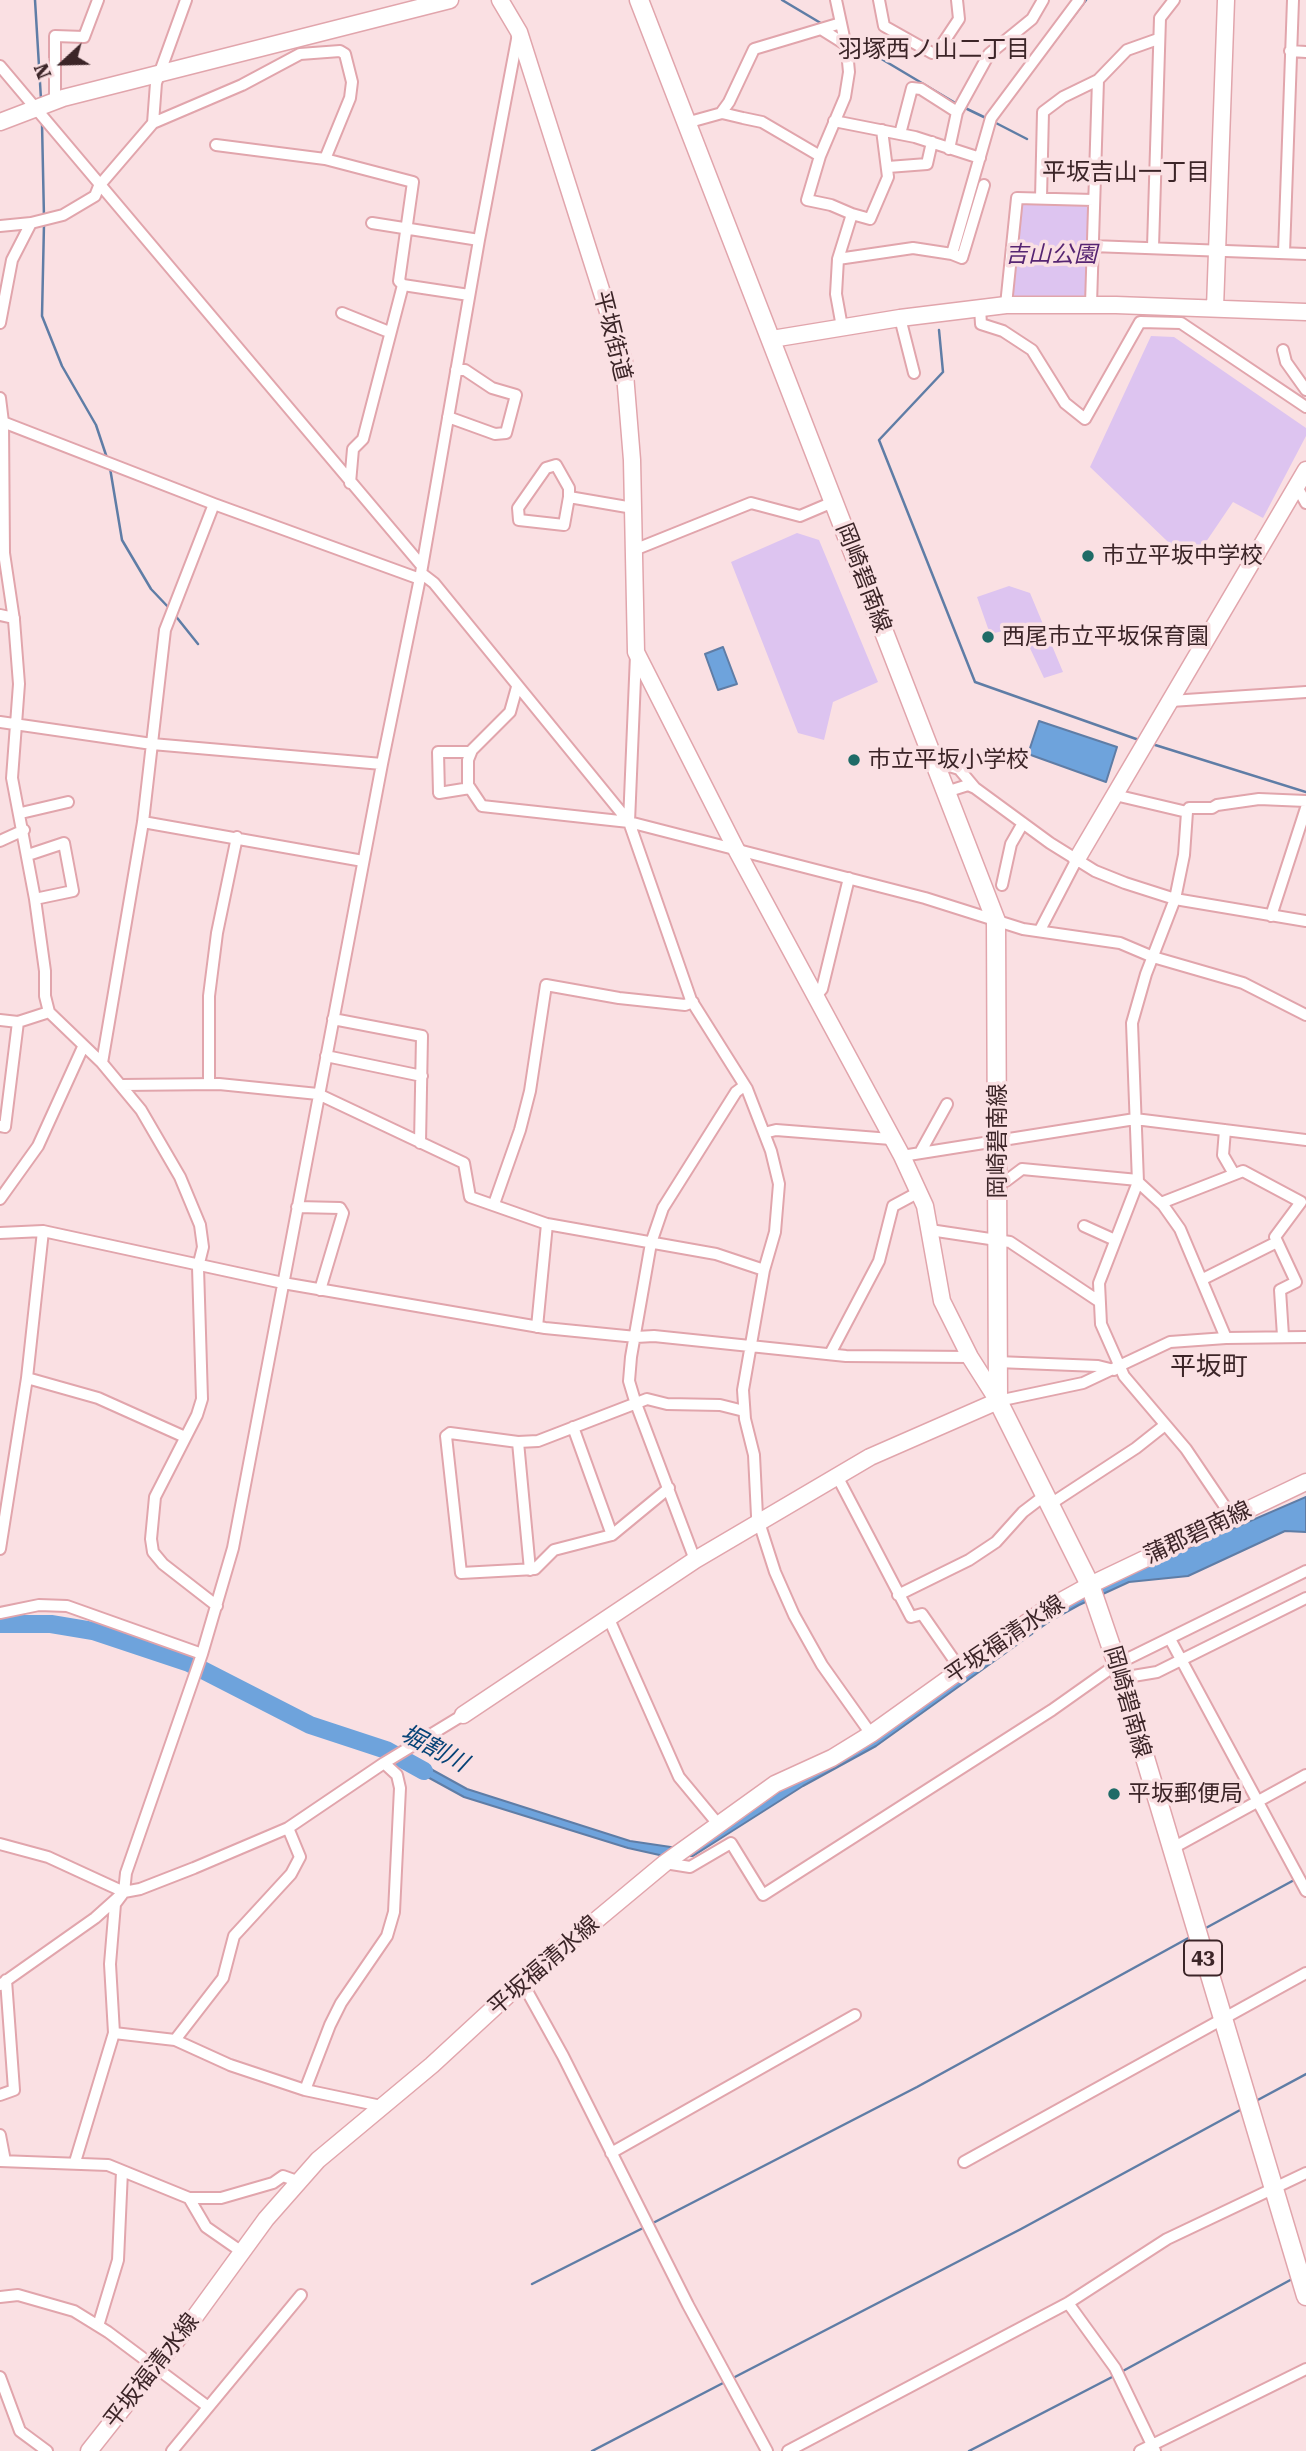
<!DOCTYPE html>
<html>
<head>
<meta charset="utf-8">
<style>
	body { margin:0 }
	#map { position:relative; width:1306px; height:2451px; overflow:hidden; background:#fae0e3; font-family:"Roboto Serif",serif }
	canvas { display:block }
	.north { position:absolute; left:28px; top:28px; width:70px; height:70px; -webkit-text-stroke:5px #fae0e3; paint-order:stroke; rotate:248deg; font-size:19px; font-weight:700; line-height:28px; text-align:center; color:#3c2528 }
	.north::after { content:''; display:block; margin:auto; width:24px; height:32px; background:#3c2528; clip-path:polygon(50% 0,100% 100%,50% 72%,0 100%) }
</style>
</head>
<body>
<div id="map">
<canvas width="1306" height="2451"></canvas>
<div class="north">N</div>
</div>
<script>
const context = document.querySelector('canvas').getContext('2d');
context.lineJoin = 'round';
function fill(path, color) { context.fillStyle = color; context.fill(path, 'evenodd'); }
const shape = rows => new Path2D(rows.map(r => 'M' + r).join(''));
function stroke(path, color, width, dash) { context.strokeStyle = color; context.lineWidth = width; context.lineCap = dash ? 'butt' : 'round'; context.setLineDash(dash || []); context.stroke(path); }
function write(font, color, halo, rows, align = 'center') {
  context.font = font + ' "Roboto Serif","Noto Sans JP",serif'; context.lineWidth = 7; context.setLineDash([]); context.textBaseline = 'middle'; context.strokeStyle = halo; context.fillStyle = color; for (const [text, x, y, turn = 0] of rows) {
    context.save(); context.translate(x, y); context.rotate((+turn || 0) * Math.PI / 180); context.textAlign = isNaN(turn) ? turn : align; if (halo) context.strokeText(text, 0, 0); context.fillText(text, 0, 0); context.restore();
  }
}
const green = shape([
	[1022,202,1086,204,1089,208,1086,294,1083,297,1012,299],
	[1151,336,1174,337,1306,428,1306,436,1263,518,1233,502,1191,564,1090,467],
	[797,533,819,540,878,682,833,702,824,740,798,733,731,562],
	[1009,586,1030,593,1063,672,1044,678,1020,627,990,634,977,597]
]);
const water = shape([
	[723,647,737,684,718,690,705,654,723,647],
	[1039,721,1117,747,1106,782,1028,754,1039,721],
	[1306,1497,1306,1532,1285,1531,1188,1576,1129,1582,1079,1605,1050,1621,876,1746,803,1786,693,1856,664,1856,628,1848,464,1797,402,1763,409,1757,467,1789,630,1841,691,1850,1047,1614,1116,1579,1306,1497]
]);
const stream = shape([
	[35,0,41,99],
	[782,0,824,25],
	[848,39,957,104],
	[1048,50,1086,0],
	[963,107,988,119],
	[994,122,1027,139],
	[42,123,44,218],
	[44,224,42,316,62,366,96,425,107,458],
	[939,330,943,372,879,440,975,682,1139,740],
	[110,468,122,540,151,589,170,609],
	[174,614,198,644],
	[1152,744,1306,792],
	[1204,1929,1296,1879],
	[1254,2102,1306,2074],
	[651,2224,917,2087,1192,1936],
	[532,2284,645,2227],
	[1121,2372,1294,2278],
	[731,2379,1021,2229,1242,2109],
	[592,2451,725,2382],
	[969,2451,1116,2375]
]);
const river = shape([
	[0,1624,51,1624,93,1631,189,1663,310,1725,386,1750,424,1771]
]);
const street = shape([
	[836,0,847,51,849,72,845,97,820,156,807,200,831,205,852,214,838,259,836,294,842,327],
	[879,0,884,26,932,53,937,52,959,19,957,0],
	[821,29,845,44],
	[1290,51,1306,52],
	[0,66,422,566],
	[55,100,55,36,84,37,98,0],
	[957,112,989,54,1032,19,1043,0],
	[721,113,729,102,754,49,841,23],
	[834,121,915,137,980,158],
	[153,123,242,85,300,54,340,51,345,54,352,82,350,98,325,159,216,145],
	[686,123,722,113,743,118,762,122,820,156],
	[900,134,912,88,921,89,957,112,949,149],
	[325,159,413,182,399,281,403,285],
	[888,167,927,164,932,142],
	[1041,198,1043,112,1063,97,1098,80,1127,50,1158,39],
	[852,214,870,219,888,177,882,130],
	[372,223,479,240],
	[0,226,31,223,63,215,95,196,99,186,153,123,156,83,186,0],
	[1092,246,1306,254],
	[1153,247,1160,18,1174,0],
	[1284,253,1293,0],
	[952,254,962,258,984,185],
	[838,259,913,248,952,254,991,118,1079,0],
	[1091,304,1098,80],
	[1006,305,1017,198,1093,200],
	[980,308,981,324,1003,331,1032,350,1065,403,1085,419,1140,322,1181,323,1306,407],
	[342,313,389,332],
	[900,318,914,373],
	[0,323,12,260,31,223],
	[1283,350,1286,362,1306,390],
	[0,398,3,422,4,553,14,620,19,684,12,778,35,899,45,971,45,996,49,1012,102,1063,141,1110,180,1177,200,1225,203,1247,198,1267,202,1399,197,1415,155,1497,151,1539,153,1552,163,1564,217,1606],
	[448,417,495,434,506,433,516,395,492,388,465,370,456,370],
	[0,421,214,504,420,579],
	[350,483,353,449,363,439,403,285,469,295],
	[1296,485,1306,503],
	[569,497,569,488,556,465,546,468,518,508,519,520,564,525,569,497,633,508],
	[634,550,751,503,800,516,833,502],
	[421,573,434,583,629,822],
	[0,615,14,618],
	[636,655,629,822,691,1000,747,1089,771,1151,779,1184,775,1232,764,1270,743,1390,745,1419,754,1455,757,1516,775,1572,794,1615,822,1665,871,1734],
	[517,687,510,712,472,750,468,760,468,785,482,806,629,822,925,898,1023,929,1120,943,1153,957,1243,983,1306,1015],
	[1171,701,1306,692],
	[0,722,152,744,382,764],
	[936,767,943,764,959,769,975,788,1050,843,1095,871,1125,883,1175,899,1306,921],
	[470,788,439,793,438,752,471,752],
	[946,792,968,785,975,788],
	[1115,795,1187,812],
	[21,813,68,802],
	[143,822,363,861],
	[0,841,24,830],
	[28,855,64,843,73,891,35,899],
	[1002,885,1011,844,1023,823],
	[1271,916,1306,808],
	[1040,930,1077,859],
	[816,996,822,989,849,878],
	[333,1019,422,1036,420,1143],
	[0,1020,18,1022,49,1012],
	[326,1056,422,1076],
	[102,1063,143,822,165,630,214,504],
	[209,1084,209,996,217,933,237,837],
	[122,1085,219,1084,318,1094,464,1163,470,1197,547,1224,716,1254,764,1270],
	[0,1126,5,1127,18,1022],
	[1225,1130,1223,1155,1234,1174],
	[764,1133,776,1130,891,1139],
	[921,1151,947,1104],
	[902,1156,1135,1119,1306,1140],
	[998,1181,1006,1181,1022,1169,1138,1180],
	[1138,1182,1163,1205,1180,1229,1226,1338],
	[0,1199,38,1146,83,1047],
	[1161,1203,1243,1171,1301,1202,1275,1237,1296,1282,1280,1290,1283,1336],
	[494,1204,520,1130,530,1091,546,985,619,998,685,1005,693,1002],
	[297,1207,340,1208,343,1213,320,1290],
	[1084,1226,1115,1240],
	[930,1230,1010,1242,1097,1300],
	[0,1233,43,1231,283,1283,545,1328,636,1337,654,1336,846,1356,970,1357],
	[1203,1279,1277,1242],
	[537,1327,547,1224],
	[830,1354,879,1261,893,1206,919,1192],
	[997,1362,1098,1366,1114,1370],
	[27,1378,98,1398,185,1437],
	[998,1401,1083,1383,1170,1342,1226,1338,1306,1337],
	[573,1427,612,1535],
	[518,1442,530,1570],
	[837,1476,911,1617,922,1614,961,1670],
	[669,1488,612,1535,554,1550,535,1569,461,1573,446,1436,450,1433,518,1442,538,1441,647,1399,667,1404,720,1405,744,1411],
	[1049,1505,1136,1448,1165,1425],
	[1232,1517,1186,1449,1124,1376,1101,1324,1099,1283,1138,1182,1132,1023,1146,974,1175,899,1184,855,1187,812,1189,808,1212,808,1217,805,1259,799,1306,801],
	[0,1549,27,1378,43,1231],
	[695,1560,635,1401,629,1381,631,1357,651,1243,663,1208,736,1092,744,1086],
	[898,1595,969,1560,996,1542,1023,1512,1044,1496],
	[0,1613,39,1605,67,1606,202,1654],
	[609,1619,679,1777,718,1824],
	[1170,1639,1306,1891],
	[1121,1678,1157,1672,1306,1598],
	[0,1844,48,1857,124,1892],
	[1171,1849,1306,1775],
	[665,1863,690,1867,731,1843,763,1895,1052,1710,1117,1664,1306,1571],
	[522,1982,563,2056,688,2305,767,2451],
	[0,1985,95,1918,124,1892,140,1889,194,1868,288,1828,384,1763,463,1715],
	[114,2033,175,2040,230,2065,305,2090,381,2106],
	[175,2040,223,1978,234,1936,291,1874,300,1857,288,1828],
	[305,2090,330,2025,341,2003,387,1936,394,1912,400,1788,397,1775,384,1763],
	[0,2095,14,2090,6,1980],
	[0,2135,5,2161],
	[611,2153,855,2015],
	[0,2161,108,2165,189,2198,221,2198,273,2183,283,2176,297,2181],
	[75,2162,114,2033,110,1964,115,1904,124,1892,126,1873,202,1654,233,1548,382,764,421,573,479,240,518,34],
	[964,2162,1306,1973],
	[189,2198,206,2227,242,2252],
	[0,2297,18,2295,74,2311,108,2332,207,2406],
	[1068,2303,1115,2368,1155,2451],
	[98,2326,118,2260,122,2171],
	[0,2377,20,2431,47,2451],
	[172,2451,301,2295],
	[788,2451,1068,2303,1167,2239,1306,2173],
	[1140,2451,1306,2369]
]);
const secondary = shape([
	[0,122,63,98,450,0],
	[1215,308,1226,0],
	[772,339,900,318,1006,305,1116,305,1306,312],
	[1077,859,1306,470],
	[463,1715,695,1560,870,1457,998,1401,970,1357,942,1301,925,1206,902,1156,737,851,636,652,632,460,624,362,519,32,500,0],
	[89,2451,191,2322,266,2219,318,2160,432,2065,522,1982,665,1863,775,1784,832,1758,871,1734,1043,1611,1090,1585,1306,1482]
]);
const primary = shape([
	[639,0,996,921,998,1401,1090,1585,1117,1664,1306,2296]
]);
const markers = [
	[1088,556,7,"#1f6b67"],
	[988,637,7,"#1f6b67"],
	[854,760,7,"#1f6b67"],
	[1114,1794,7,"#1f6b67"]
];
const shields = [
	[1203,1958,38]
];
const shieldNames = [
	["43",1203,1958]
];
const parkNames = [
	["吉山公園",1051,255]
];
const streetNames = [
	["平坂街道",612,336,76],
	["岡崎碧南線",863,578,69],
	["岡崎碧南線",998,1141,-90],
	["蒲郡碧南線",1198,1533,-25],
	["平坂福清水線",1005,1640,-34],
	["岡崎碧南線",1127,1702,74],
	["平坂福清水線",544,1966,-41],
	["平坂福清水線",152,2371,-52]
];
const poiNames = [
	["市立平坂中学校",1102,556],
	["西尾市立平坂保育園",1002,637],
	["市立平坂小学校",868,760],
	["平坂郵便局",1128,1794]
];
const neighbourhoodNames = [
	["羽塚西ノ山二丁目",934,50],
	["平坂吉山一丁目",1126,173]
];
const waterNames = [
	["堀割川",434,1749,28]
];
const quarterNames = [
	["平坂町",1209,1367]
];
fill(green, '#ddc4f0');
fill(water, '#6ea3dc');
stroke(water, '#5f7da6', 2);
stroke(stream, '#5f7da6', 2.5);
stroke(river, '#6ea3dc', 18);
stroke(street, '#e1a5ac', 14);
stroke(secondary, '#e1a5ac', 19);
stroke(primary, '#e1a5ac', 21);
stroke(street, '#fff', 10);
stroke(secondary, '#fff', 16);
stroke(primary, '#fff', 18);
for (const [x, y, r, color] of markers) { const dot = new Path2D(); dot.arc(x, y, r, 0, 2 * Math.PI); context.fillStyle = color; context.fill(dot); stroke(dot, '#fae0e3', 2.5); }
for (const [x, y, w] of shields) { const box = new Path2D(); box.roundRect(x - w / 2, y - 17.5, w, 35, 5); context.fillStyle = '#fae0e3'; context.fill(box); stroke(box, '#3c2528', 2); }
write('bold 21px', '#3c2528', null, shieldNames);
write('italic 23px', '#562572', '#fae0e3', parkNames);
write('23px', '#3c2528', '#fae0e3', streetNames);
write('23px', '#3c2528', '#fae0e3', poiNames, 'left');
write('24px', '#3c2528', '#fae0e3', neighbourhoodNames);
write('italic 24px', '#064377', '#fae0e3', waterNames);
write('26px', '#3c2528', '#fae0e3', quarterNames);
</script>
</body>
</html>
